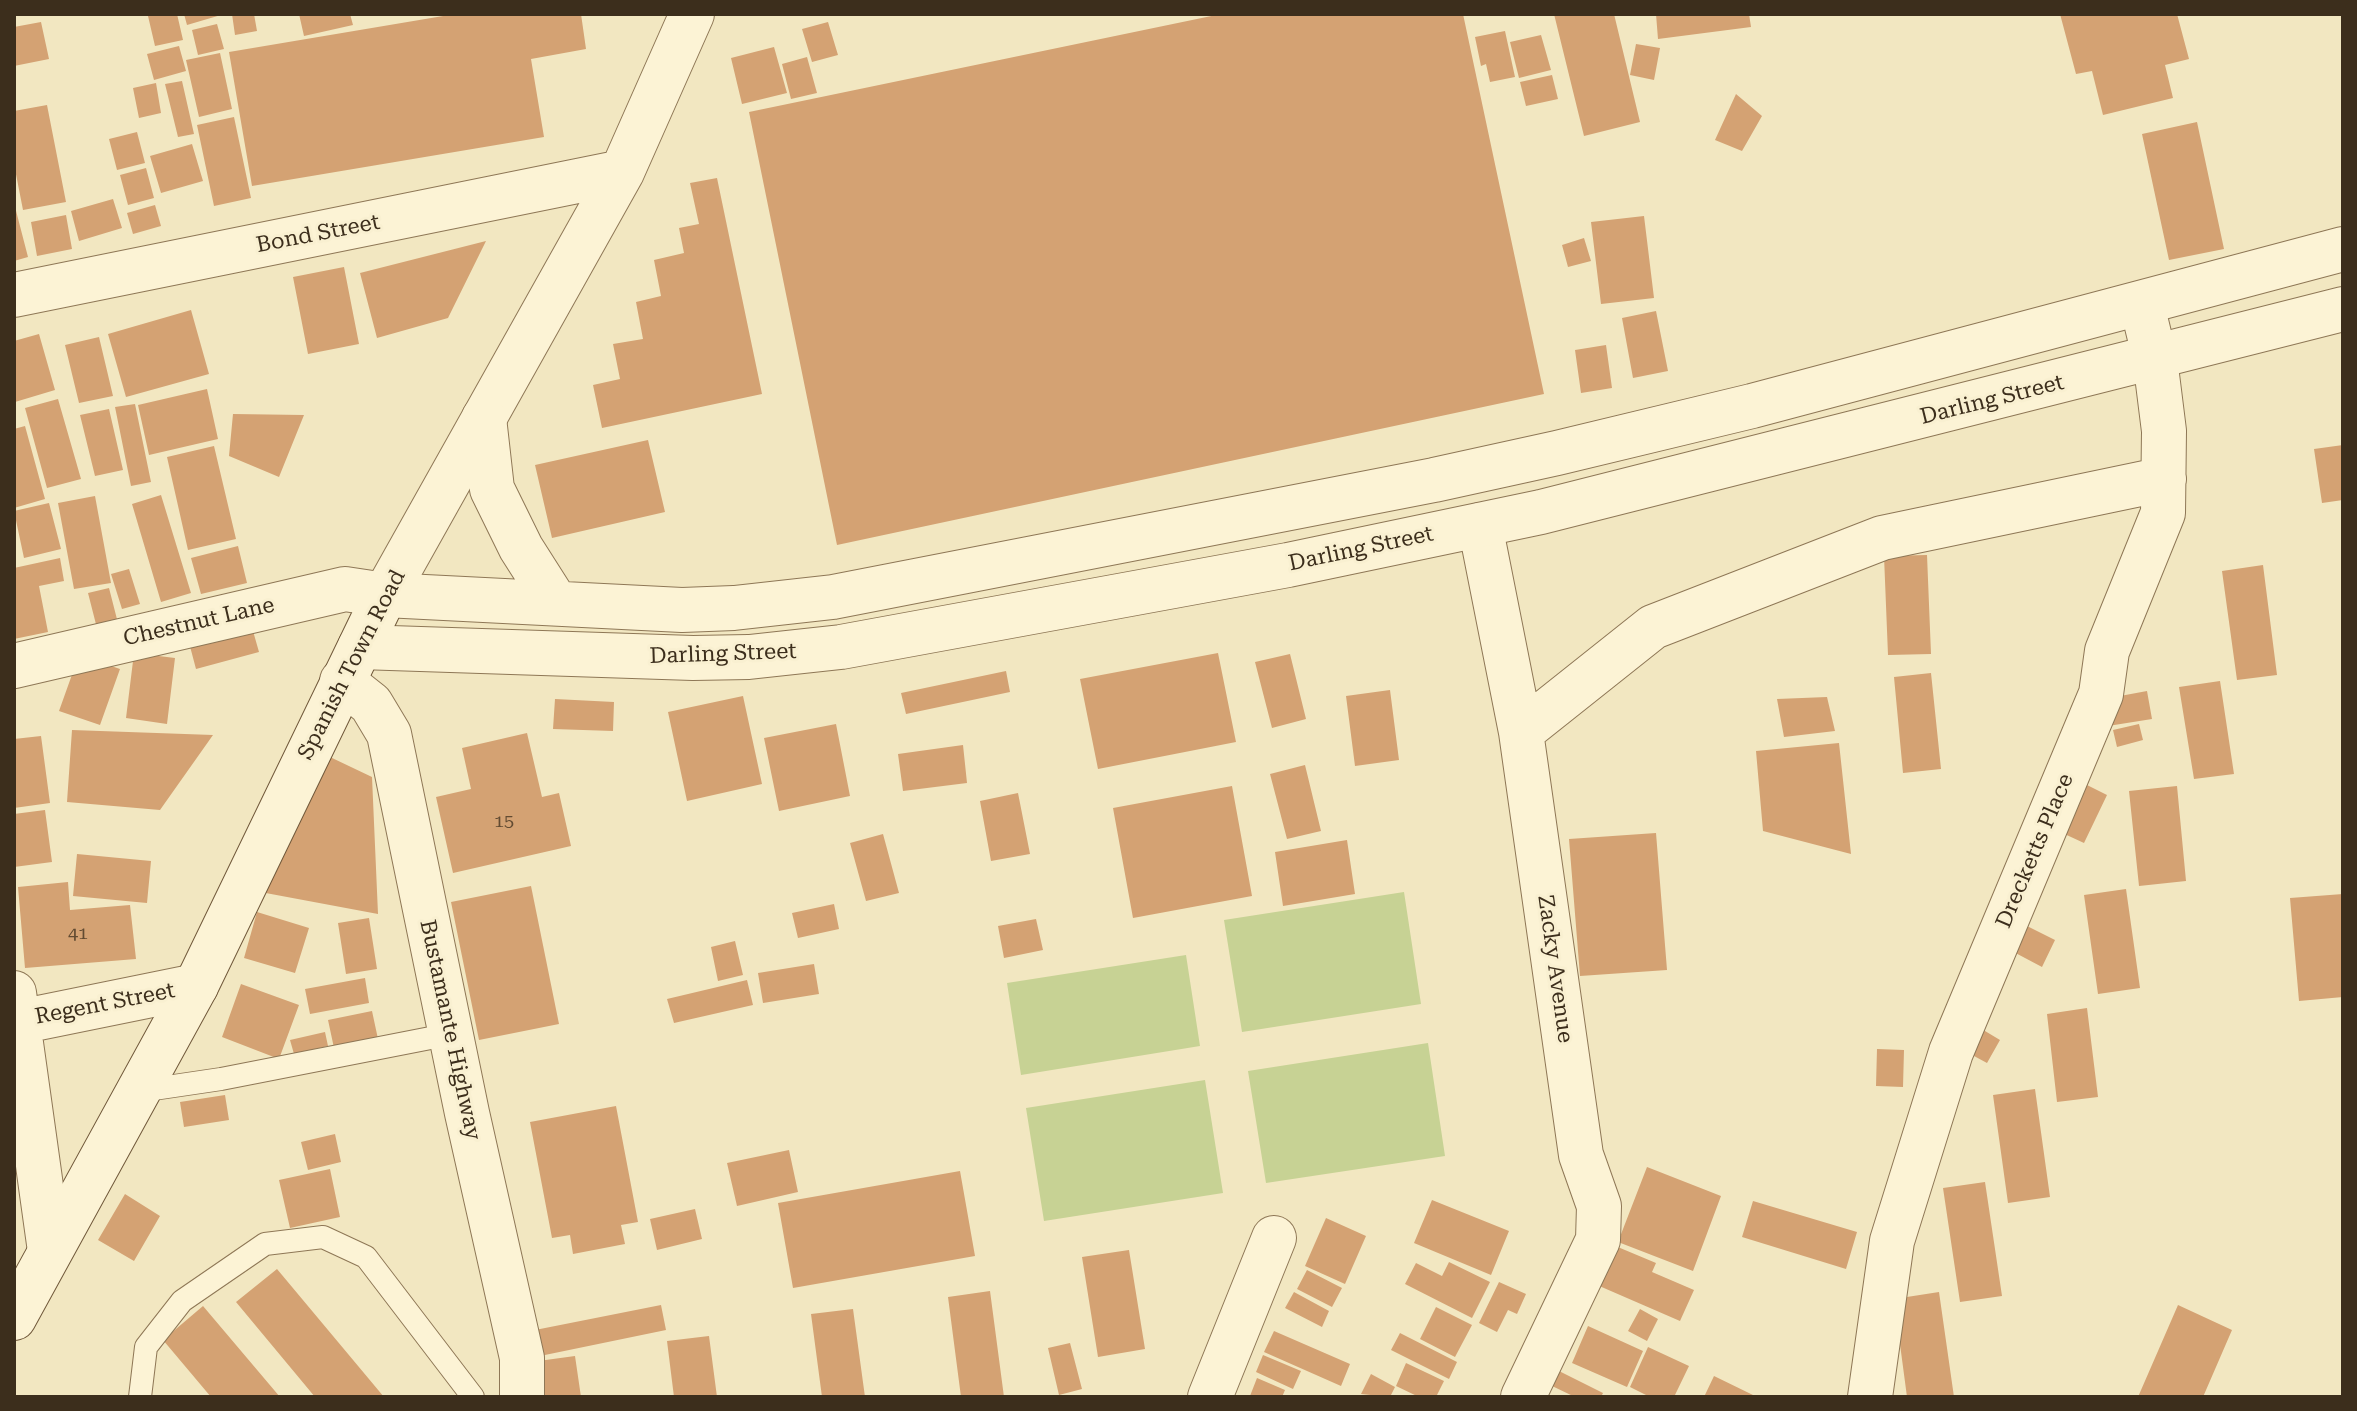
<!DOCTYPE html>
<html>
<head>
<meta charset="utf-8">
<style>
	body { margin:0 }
	#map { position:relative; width:2357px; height:1411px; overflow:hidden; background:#f2e7c1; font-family:"Roboto Serif",serif }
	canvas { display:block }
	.frame { position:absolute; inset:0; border:16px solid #3c2e1c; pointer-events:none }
</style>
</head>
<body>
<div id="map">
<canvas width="2357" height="1411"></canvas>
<div class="frame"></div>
</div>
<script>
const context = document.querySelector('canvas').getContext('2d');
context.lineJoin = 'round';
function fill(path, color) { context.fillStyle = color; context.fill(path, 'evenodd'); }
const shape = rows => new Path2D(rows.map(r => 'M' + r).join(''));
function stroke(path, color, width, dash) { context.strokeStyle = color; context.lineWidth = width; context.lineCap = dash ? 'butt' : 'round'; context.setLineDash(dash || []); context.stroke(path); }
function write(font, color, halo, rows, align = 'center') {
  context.font = font + ' "Roboto Serif",serif'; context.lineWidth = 6; context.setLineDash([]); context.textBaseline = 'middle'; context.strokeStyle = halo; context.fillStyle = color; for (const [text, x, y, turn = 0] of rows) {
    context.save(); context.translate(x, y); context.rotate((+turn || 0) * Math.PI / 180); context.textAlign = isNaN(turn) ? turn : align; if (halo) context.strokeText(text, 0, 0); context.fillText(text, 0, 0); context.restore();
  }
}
const green = shape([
	[1404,892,1421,1004,1242,1032,1224,920],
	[1186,955,1200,1046,1021,1075,1007,983],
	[1428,1043,1445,1156,1266,1183,1248,1071],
	[1205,1080,1223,1193,1044,1221,1026,1108]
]);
const building = shape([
	[177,14,183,40,155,46,148,16],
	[184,14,221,14,221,15,187,25],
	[232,14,254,14,257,31,235,35],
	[299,14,350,14,353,25,304,36],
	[455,14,581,14,586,49,531,59,544,137,252,186,229,52],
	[1221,14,1463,14,1544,394,837,545,749,112],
	[1554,14,1614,14,1640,122,1584,136],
	[1656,14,1749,14,1751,27,1658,39],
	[2060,14,2177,14,2189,59,2165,65,2173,98,2103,115,2092,71,2076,74],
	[41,22,49,59,14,66,14,27],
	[828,22,838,55,812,62,802,29],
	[217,24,224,49,198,55,192,30],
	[1505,31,1515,77,1490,82,1486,64,1481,66,1475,37],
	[1541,35,1551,70,1519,78,1510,42],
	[1636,44,1660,48,1654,80,1630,75],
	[179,46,186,71,154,80,147,54],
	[774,47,787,93,742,104,731,58],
	[220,53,232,109,199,117,186,60],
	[807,57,817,93,791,99,782,64],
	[1552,75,1558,99,1526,106,1520,82],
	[182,81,194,134,178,137,165,84],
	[156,83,161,113,139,118,133,88],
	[1736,94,1762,116,1742,151,1715,140],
	[47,105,66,202,23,210,14,164,14,111],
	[234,117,251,198,214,206,197,125],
	[2197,122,2224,249,2169,260,2142,134],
	[137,132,145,163,117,170,109,139],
	[192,144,203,181,161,193,150,156],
	[146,168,154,198,128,205,120,175],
	[717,178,762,394,602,428,593,385,620,379,613,344,643,339,636,302,661,296,654,260,684,253,679,228,699,224,690,183],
	[113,199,122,228,79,241,71,211],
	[14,203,28,257,14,261],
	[155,205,161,226,133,234,127,213],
	[66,215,72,249,37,256,31,222],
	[1644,216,1654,298,1601,304,1591,222],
	[1584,238,1591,261,1568,267,1562,245],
	[486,241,448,318,377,338,360,273],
	[344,267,359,344,308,354,293,277],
	[191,310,209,374,126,397,108,334],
	[1656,311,1668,371,1633,378,1622,318],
	[39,334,55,390,15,402,14,341],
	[99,337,113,396,79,403,65,345],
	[1606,345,1612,388,1581,393,1575,350],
	[207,389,218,439,149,455,138,405],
	[58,399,81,479,47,488,25,408],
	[135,404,151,482,131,486,115,407],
	[109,409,123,470,95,476,80,415],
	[233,414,304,415,279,477,229,456],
	[25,426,45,499,14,508,14,429],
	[648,440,665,512,552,538,535,465],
	[2343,445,2343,500,2322,503,2314,449],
	[214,446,236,539,188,550,167,457],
	[161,495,191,593,161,602,132,504],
	[95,496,111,583,74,589,58,503],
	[49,503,61,549,24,558,14,511],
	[238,546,247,583,201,594,191,558],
	[1927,555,1931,654,1888,655,1884,556],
	[60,558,64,581,39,586,48,632,14,639,14,568],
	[2263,565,2277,675,2237,680,2222,571],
	[129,569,140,604,122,609,111,574],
	[109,588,120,631,99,636,88,593],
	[249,617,259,652,196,669,187,635],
	[134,653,175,658,167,724,126,718],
	[1218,653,1236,742,1098,769,1080,679],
	[1290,654,1306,719,1272,728,1255,662],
	[79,655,120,669,100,725,59,711],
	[1006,671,1010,692,906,714,901,693],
	[1931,673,1941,769,1903,773,1894,677],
	[2220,681,2234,774,2194,779,2179,687],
	[1390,690,1399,760,1355,766,1346,696],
	[2147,691,2152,719,2108,726,2104,699],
	[743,696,762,784,687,801,668,712],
	[1827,697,1835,731,1784,737,1777,699],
	[555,699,614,702,613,731,553,729],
	[836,724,850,796,779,811,764,738],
	[2139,724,2143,740,2117,747,2113,730],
	[72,730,213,735,160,810,67,802],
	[527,733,542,797,559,793,571,846,453,873,436,797,471,789,462,748],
	[41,736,50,803,14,808,14,739],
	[1839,743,1851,854,1763,831,1756,751],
	[963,745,967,783,903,791,898,754],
	[330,757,372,777,378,914,255,891],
	[1305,765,1321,831,1287,839,1270,774],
	[2081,782,2107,795,2084,843,2058,831],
	[1232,786,1252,896,1133,918,1113,808],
	[2177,786,2186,881,2139,886,2129,791],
	[1018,793,1030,854,991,861,980,801],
	[45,810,52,862,14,867,14,814],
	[1656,833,1667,970,1580,976,1569,839],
	[883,834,899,893,866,901,850,843],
	[1347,840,1355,894,1283,906,1275,852],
	[77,854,151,861,147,903,73,896],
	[68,882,70,910,130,905,136,959,25,968,18,887],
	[531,886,559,1024,479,1040,451,902],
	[2126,889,2140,988,2098,994,2084,895],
	[2343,894,2343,997,2299,1001,2290,898],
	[834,904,839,929,798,938,792,913],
	[257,912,309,928,295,973,244,958],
	[369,918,377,969,346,974,338,923],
	[1036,919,1043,950,1004,958,998,926],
	[2021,923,2055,940,2042,967,2008,949],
	[735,941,743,975,718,981,711,947],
	[814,964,819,994,763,1003,758,973],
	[365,978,369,1003,310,1014,305,989],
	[747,980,753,1005,674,1023,667,999],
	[241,984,299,1005,279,1059,222,1037],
	[2087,1008,2098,1097,2057,1102,2047,1014],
	[372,1011,378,1039,334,1048,328,1020],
	[1975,1025,2000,1040,1987,1063,1961,1049],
	[325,1032,328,1046,294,1054,290,1040],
	[1877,1049,1904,1050,1903,1087,1876,1086],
	[2035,1089,2050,1197,2008,1203,1993,1095],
	[225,1095,229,1120,184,1127,180,1102],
	[616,1106,638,1222,621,1225,625,1244,573,1254,570,1235,552,1238,530,1122],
	[335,1134,341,1162,308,1170,301,1142],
	[789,1150,798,1192,737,1206,727,1163],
	[1647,1167,1721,1196,1693,1271,1618,1242],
	[330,1169,340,1217,290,1228,279,1180],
	[960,1171,975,1256,793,1288,778,1203],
	[1985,1182,2002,1296,1960,1302,1943,1188],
	[125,1194,160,1216,134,1261,98,1240],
	[1432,1200,1509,1231,1491,1275,1414,1243],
	[1753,1201,1857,1232,1846,1269,1742,1237],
	[695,1209,702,1239,657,1250,650,1219],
	[1326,1218,1366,1236,1345,1284,1305,1266],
	[1613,1245,1656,1263,1652,1272,1694,1290,1680,1321,1597,1285],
	[1129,1250,1145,1349,1098,1357,1082,1257],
	[1449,1262,1490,1282,1472,1318,1405,1284,1416,1263,1442,1276],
	[277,1269,384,1397,315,1397,236,1302],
	[1307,1270,1342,1288,1332,1307,1297,1289],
	[1499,1282,1526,1294,1517,1314,1508,1310,1497,1332,1479,1323],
	[990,1291,1004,1397,961,1397,948,1297],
	[1294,1292,1329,1311,1322,1327,1285,1308],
	[1939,1292,1954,1397,1907,1397,1894,1299],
	[661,1305,666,1330,540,1356,535,1330],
	[2178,1305,2232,1330,2203,1397,2138,1397],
	[203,1306,280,1397,211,1397,163,1340],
	[1436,1307,1472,1325,1455,1357,1420,1339],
	[853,1309,865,1397,822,1397,811,1314],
	[1640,1309,1658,1319,1647,1341,1628,1331],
	[1588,1326,1643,1351,1627,1387,1572,1363],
	[1274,1331,1350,1364,1341,1386,1264,1352],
	[1400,1333,1457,1362,1449,1379,1391,1350],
	[709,1336,717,1397,674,1397,667,1341],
	[1070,1343,1082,1389,1059,1395,1048,1348],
	[1648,1347,1689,1366,1674,1397,1650,1397,1630,1387],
	[1263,1355,1301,1371,1293,1389,1256,1372],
	[575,1356,581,1397,536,1397,531,1362],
	[1406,1363,1444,1381,1436,1397,1419,1397,1396,1386],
	[1557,1370,1603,1393,1601,1397,1575,1397,1550,1385],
	[1371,1374,1395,1387,1390,1397,1361,1394],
	[1714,1376,1753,1395,1752,1397,1704,1397],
	[1257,1378,1285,1390,1282,1397,1250,1396]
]);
const service = shape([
	[140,1091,221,1079,451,1034],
	[140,1397,146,1347,182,1301,265,1244,323,1237,366,1257,473,1397]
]);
const minor = shape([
	[14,295,622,172],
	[1480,525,1521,732,1581,1155,1599,1206,1598,1240,1523,1397],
	[14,666,345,589,385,595,622,172,692,14],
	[342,681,371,704,389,734,467,1113,522,1358,522,1397],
	[1521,732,1653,627,1882,538,2164,479],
	[14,993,50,1251],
	[14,1023,196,986],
	[1210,1397,1274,1238],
	[1870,1397,1892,1241,1951,1052,2101,694,2107,651,2163,513,2164,431,2155,359,2142,305]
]);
const tertiary = shape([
	[484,418,492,489,521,548,556,603],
	[385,595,682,610,734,608,833,597,1434,480,1557,453,1752,406,2343,249],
	[360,647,693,658,749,657,841,647,1288,565,1541,512,2343,309]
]);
const secondary = shape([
	[14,1318,196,986,385,595]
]);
const numberNames = [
	["15",504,822],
	["41",78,934]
];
const streetNames = [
	["Bond Street",318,234,-11],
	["Darling Street",1992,400,-14],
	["Darling Street",1361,549,-12],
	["Chestnut Lane",199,622,-13],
	["Darling Street",723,654,-2],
	["Spanish Town Road",352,665,-63],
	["Drecketts Place",2035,851,-67],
	["Zacky Avenue",1555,969,82],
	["Regent Street",105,1004,-11],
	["Bustamante Highway",450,1030,78]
];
fill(green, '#c7d294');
fill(building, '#d4a273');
stroke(service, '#8e7756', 24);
stroke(minor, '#8e7756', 46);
stroke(tertiary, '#8e7756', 46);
stroke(secondary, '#70583a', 46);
stroke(service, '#fcf3d5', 22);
stroke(minor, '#fcf3d5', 44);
stroke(tertiary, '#fcf3d5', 44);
stroke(secondary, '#fcf3d5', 44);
write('18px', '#624b32', null, numberNames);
write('22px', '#3c2e1c', '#f9f0d1', streetNames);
</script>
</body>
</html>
